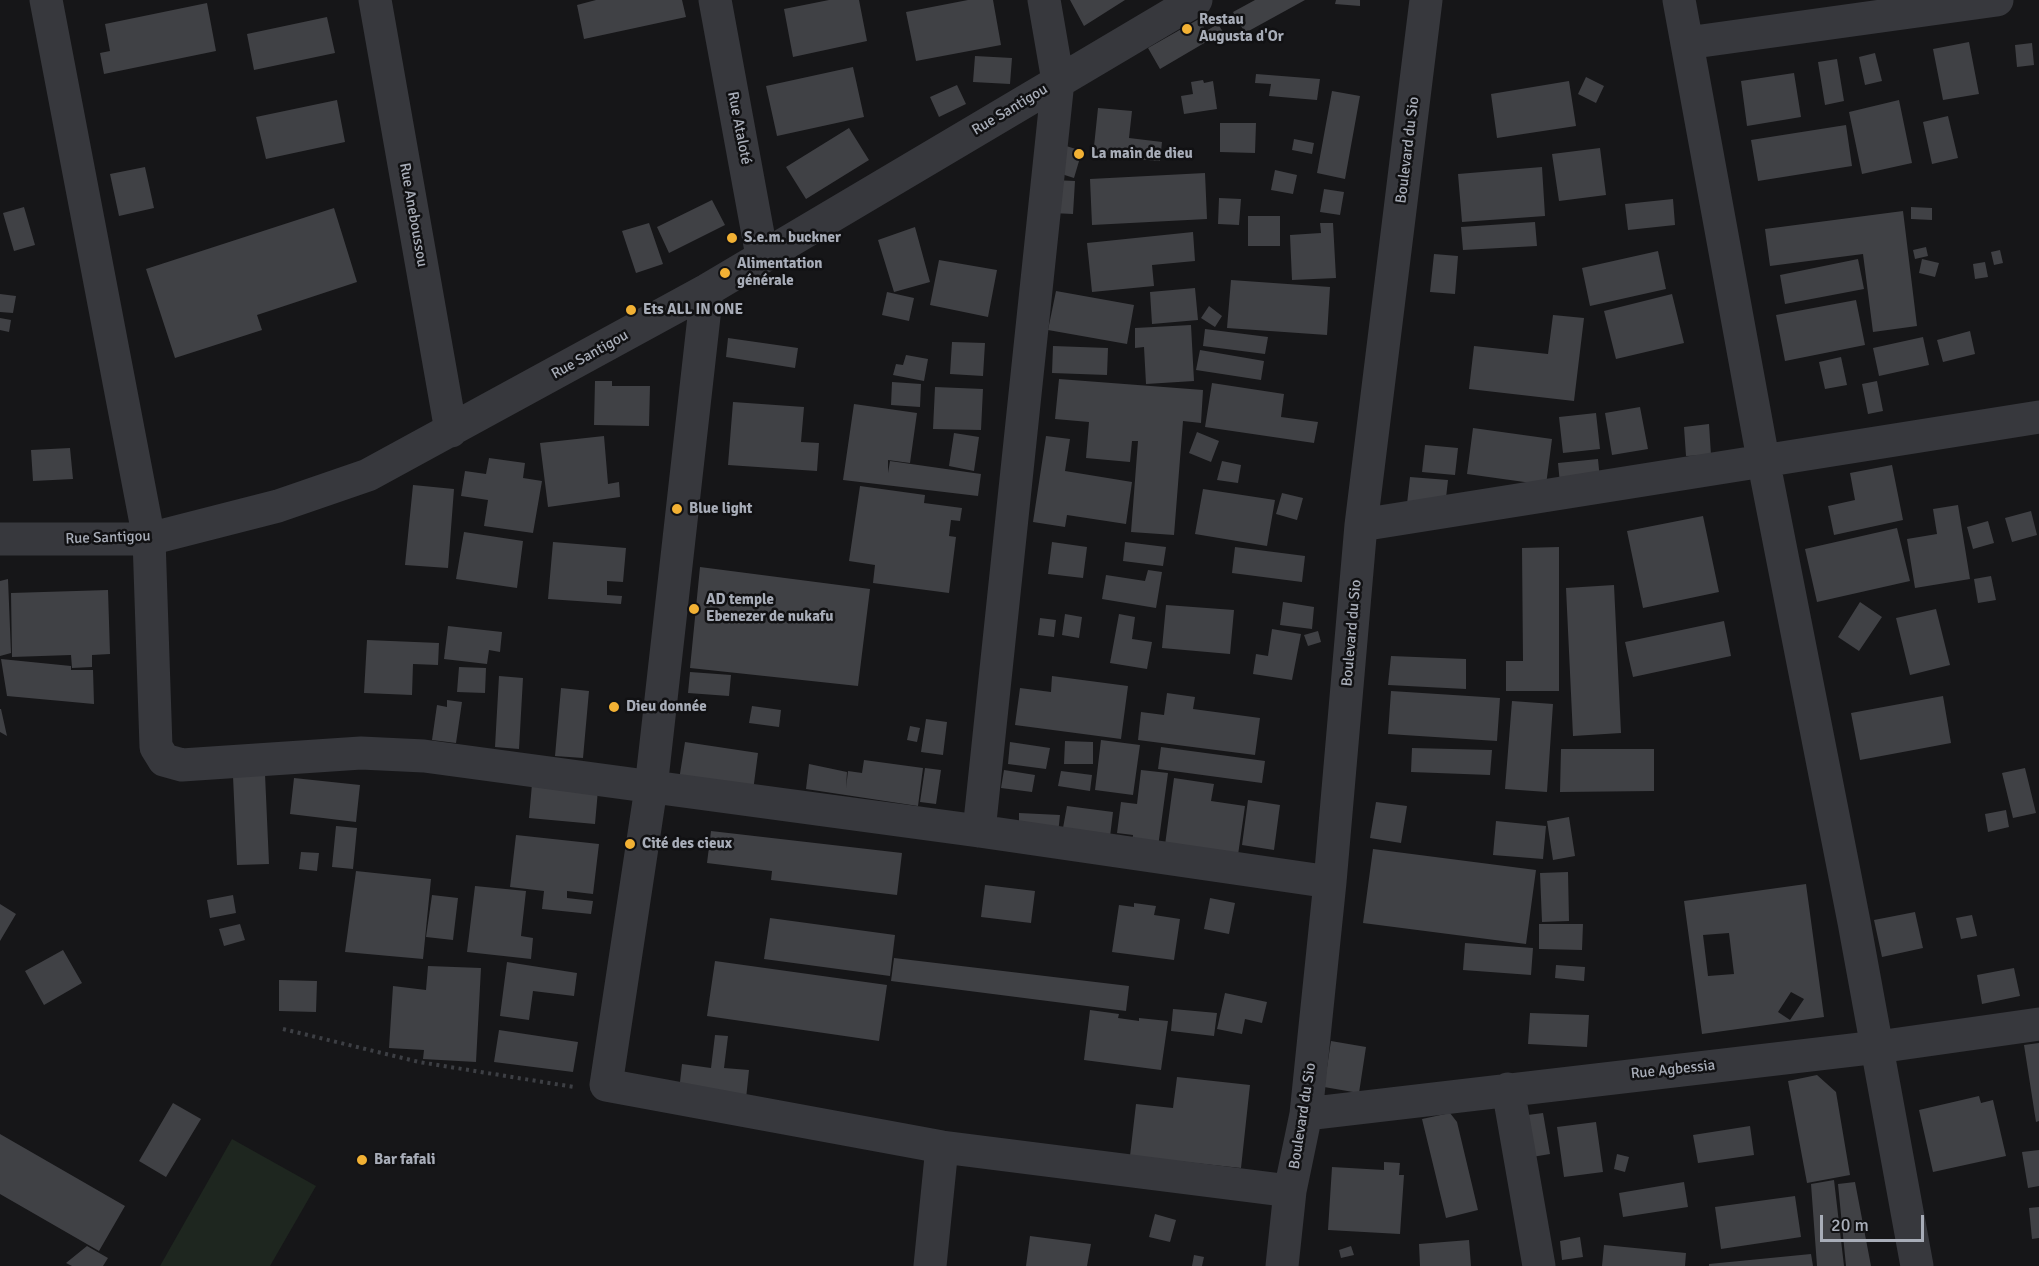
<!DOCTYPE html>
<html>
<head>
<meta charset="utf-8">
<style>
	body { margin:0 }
	#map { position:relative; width:2039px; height:1266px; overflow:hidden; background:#161618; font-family:Signika,sans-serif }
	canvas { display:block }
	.scale { position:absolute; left:1820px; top:1215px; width:104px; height:27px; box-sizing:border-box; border:3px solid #a8adb8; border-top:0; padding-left:8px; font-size:18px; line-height:21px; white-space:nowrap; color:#a8adb8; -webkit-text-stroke:4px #111113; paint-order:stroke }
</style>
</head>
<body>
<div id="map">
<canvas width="2039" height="1266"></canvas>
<div class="scale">20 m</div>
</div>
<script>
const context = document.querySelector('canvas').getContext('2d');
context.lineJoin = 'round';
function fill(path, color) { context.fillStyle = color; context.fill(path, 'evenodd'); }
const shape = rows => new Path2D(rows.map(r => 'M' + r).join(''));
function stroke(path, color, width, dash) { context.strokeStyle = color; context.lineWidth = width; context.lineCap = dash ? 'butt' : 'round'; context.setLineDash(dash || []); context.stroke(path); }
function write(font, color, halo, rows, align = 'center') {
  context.font = font + ' Signika,sans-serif'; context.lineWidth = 5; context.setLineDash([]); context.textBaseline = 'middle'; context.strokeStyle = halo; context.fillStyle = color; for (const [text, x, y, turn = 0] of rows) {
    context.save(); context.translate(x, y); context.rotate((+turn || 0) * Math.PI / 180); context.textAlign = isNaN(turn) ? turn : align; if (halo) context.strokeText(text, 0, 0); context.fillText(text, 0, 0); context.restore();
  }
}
const green = shape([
	[232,1139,316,1186,270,1266,160,1266]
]);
const building = shape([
	[596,0,682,0,686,17,584,39,577,5],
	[829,0,859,0,867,41,793,57,784,9],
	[968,0,993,0,1001,45,916,61,906,12],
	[1070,0,1125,0,1084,26],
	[1255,0,1305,0,1245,33,1233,12],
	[1336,0,1360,0,1360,6,1335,4],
	[207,3,216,51,104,74,100,53,110,51,105,24],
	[327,17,335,53,254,70,247,34],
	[1199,19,1206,31,1218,24,1223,32,1160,69,1148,48],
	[1969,42,1979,94,1943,100,1933,49],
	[2032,43,2034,65,2017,67,2015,45],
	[1875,53,1882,81,1865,85,1859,57],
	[975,56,1012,58,1010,84,973,82],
	[1837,59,1844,101,1825,105,1818,62],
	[853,67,864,117,777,136,766,86],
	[1794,73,1801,117,1747,126,1741,81],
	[1256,74,1320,79,1317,100,1269,96,1271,84,1255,83],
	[1586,77,1604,86,1596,103,1578,94],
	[1203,80,1204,83,1213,81,1217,109,1184,114,1181,96,1193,94,1191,82],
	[1569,81,1576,126,1497,138,1491,94],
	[957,85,966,104,939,117,930,97],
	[1332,91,1360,96,1345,179,1317,173],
	[337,100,345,142,266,159,256,117],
	[1899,100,1912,163,1862,174,1849,112],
	[1098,108,1132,111,1129,138,1162,142,1160,161,1093,156],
	[1948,116,1958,158,1932,164,1923,122],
	[1220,123,1256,123,1255,153,1220,152],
	[1846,125,1852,166,1758,181,1751,140],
	[849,128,869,160,806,199,786,167],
	[1294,139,1314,143,1312,154,1292,150],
	[1060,144,1082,151,1074,178,1052,171],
	[1600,148,1606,195,1559,201,1552,154],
	[145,167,154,208,119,216,110,174],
	[1542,167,1545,216,1462,222,1458,174],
	[1275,170,1297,175,1293,194,1271,190],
	[1205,173,1207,219,1092,225,1090,179],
	[1053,180,1075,181,1073,214,1052,213],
	[1324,189,1344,192,1340,215,1320,212],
	[1219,198,1241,199,1239,225,1218,224],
	[1673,199,1675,225,1628,230,1625,204],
	[712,200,725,225,669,253,657,227],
	[24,207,35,245,14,251,3,213],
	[1911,207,1932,208,1932,220,1911,219],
	[334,208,357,282,257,315,262,330,175,358,146,269],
	[1903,211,1917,326,1873,332,1863,254,1770,266,1765,229],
	[1248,216,1280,216,1280,246,1248,246],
	[1535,222,1537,246,1463,250,1461,227],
	[649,223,663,264,636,273,622,231],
	[1320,223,1333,223,1336,278,1292,280,1290,235,1321,233],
	[915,227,930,282,894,292,878,240],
	[1193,232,1195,261,1152,265,1154,286,1092,292,1087,243],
	[1926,247,1928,256,1915,259,1913,250],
	[2000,250,2003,263,1994,265,1991,252],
	[1658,251,1666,289,1590,306,1582,268],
	[1434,254,1458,256,1455,294,1430,292],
	[1858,259,1864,289,1785,304,1780,275],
	[1922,259,1939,263,1935,277,1919,273],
	[939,260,997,270,988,317,930,305],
	[1985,262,1988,277,1975,279,1973,264],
	[1231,280,1330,287,1327,335,1227,328],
	[1195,288,1198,320,1152,324,1150,292],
	[1056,291,1134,305,1127,344,1048,330],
	[887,292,914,298,909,321,882,315],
	[0,294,16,296,13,313,0,312],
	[1672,294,1684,343,1616,359,1604,311],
	[1856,300,1865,345,1785,361,1776,315],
	[1209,306,1222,316,1215,327,1201,318],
	[1553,315,1584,318,1574,401,1469,389,1474,346,1548,354],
	[0,318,11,320,9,332,0,330],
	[1191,325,1194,381,1146,384,1144,347,1135,348,1135,328],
	[1205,329,1268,337,1265,354,1203,346],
	[1970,331,1975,354,1943,362,1937,340],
	[1923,337,1929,365,1879,376,1873,348],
	[728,338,798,348,795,368,726,357],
	[952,342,985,343,983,376,950,374],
	[1053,346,1108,348,1107,375,1052,373],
	[1200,350,1264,361,1261,380,1196,370],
	[906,355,928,359,924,381,893,375,896,364,903,365],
	[1841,357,1847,385,1825,389,1819,362],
	[1059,379,1203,390,1201,423,1183,421,1174,535,1131,532,1138,441,1132,441,1130,462,1086,458,1089,422,1055,419],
	[595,381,612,381,612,386,650,386,649,426,594,425],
	[1877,381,1883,411,1868,414,1862,384],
	[892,382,921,384,920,407,891,405],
	[1212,383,1284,394,1281,417,1318,422,1314,443,1205,427],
	[935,387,983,389,981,430,933,429],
	[733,402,804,407,801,442,819,443,817,471,728,465],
	[854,404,917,413,910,463,888,460,888,473,890,461,981,474,978,496,843,480],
	[1640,407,1648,449,1612,455,1605,413],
	[1596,413,1600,449,1563,453,1559,417],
	[1709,424,1711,455,1686,456,1684,427],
	[1473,428,1552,439,1546,485,1467,474],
	[1197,432,1219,441,1211,462,1189,453],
	[954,433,979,437,974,471,949,466],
	[604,436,608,484,619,482,620,497,548,507,540,443],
	[1046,436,1070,439,1065,471,1132,482,1126,524,1067,515,1065,527,1033,522],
	[1425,445,1458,448,1455,475,1422,472],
	[70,448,73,479,33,481,31,450],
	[489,458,525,463,523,478,542,481,533,533,484,526,488,500,461,496,465,471,486,474],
	[1598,459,1600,480,1560,484,1558,463],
	[1222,461,1241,465,1238,483,1217,480],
	[1892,465,1903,520,1834,535,1828,506,1855,500,1850,473],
	[1410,477,1448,480,1445,507,1407,504],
	[413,485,454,489,448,568,405,565],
	[860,486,925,495,924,503,962,508,960,521,951,520,949,536,956,537,949,593,873,583,875,565,849,561],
	[1203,489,1275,500,1267,546,1195,534],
	[1282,493,1303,498,1297,520,1276,514],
	[1958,505,1970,579,1915,588,1907,539,1937,534,1933,509],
	[2031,511,2037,535,2012,542,2005,518],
	[1703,516,1719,592,1643,608,1627,531],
	[1988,521,1994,543,1973,549,1967,527],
	[1897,528,1910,581,1817,602,1805,549],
	[464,532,523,541,517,588,456,579],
	[553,542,626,548,623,582,607,581,607,595,622,596,621,604,548,599],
	[1052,542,1087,547,1083,578,1048,574],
	[1125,542,1166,547,1163,566,1123,561],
	[1235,547,1305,556,1302,582,1232,573],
	[1559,547,1559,691,1506,691,1506,661,1523,661,1522,548],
	[700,567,870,589,858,686,690,668],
	[1148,570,1162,572,1156,608,1102,599,1106,575,1145,581],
	[1991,576,1996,600,1978,603,1974,579],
	[8,579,11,653,0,656,0,581],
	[1614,585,1621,733,1573,736,1566,588],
	[108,590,110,654,92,655,92,667,72,668,71,655,12,657,11,593],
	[1283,602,1314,607,1312,629,1280,625],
	[1860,602,1882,617,1859,651,1838,637],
	[1166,605,1234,610,1230,654,1162,648],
	[1936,609,1950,665,1910,675,1896,618],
	[1065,614,1082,617,1079,638,1062,635],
	[1119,614,1135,617,1132,639,1152,642,1147,669,1110,663],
	[1040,618,1056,620,1054,637,1038,635],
	[1724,621,1731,656,1633,677,1625,642],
	[448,626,502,632,500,652,489,650,487,664,444,659],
	[1272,629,1301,634,1292,680,1253,674,1256,654,1268,656],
	[1318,631,1321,642,1308,646,1304,635],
	[367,640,439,643,438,665,413,664,412,695,364,693],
	[1391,656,1466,659,1466,689,1388,685],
	[1,659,71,666,71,670,93,670,94,704,7,696],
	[459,667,486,668,485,693,457,692],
	[690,672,731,675,729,696,688,693],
	[499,676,523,678,519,749,495,747],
	[1052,676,1128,686,1121,739,1015,725,1020,688,1051,692],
	[561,688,589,691,583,758,555,756],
	[1391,691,1500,698,1497,741,1388,734],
	[1167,693,1195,697,1193,709,1260,718,1255,755,1138,740,1141,712,1164,715],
	[1943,696,1951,743,1860,760,1851,713],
	[447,700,462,702,456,743,432,740,437,705,447,707],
	[1512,701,1553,704,1547,792,1505,789],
	[752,706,781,710,779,727,749,723],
	[0,709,1,709,7,736,0,732],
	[926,719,947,722,943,755,921,752],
	[910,726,920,728,917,742,907,740],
	[1101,740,1140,745,1133,795,1095,790],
	[1065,741,1093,742,1093,764,1064,764],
	[685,742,758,753,753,791,679,780],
	[1010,742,1050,748,1046,769,1008,764],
	[1161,747,1265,761,1262,783,1158,769],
	[1412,748,1492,750,1490,775,1411,772],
	[1561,749,1654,749,1654,791,1560,792],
	[864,760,923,768,918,806,806,789,809,764,847,772,846,788,848,771,862,773],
	[925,768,941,770,936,804,920,802],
	[2025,768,2036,813,2013,818,2002,773],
	[1004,770,1035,775,1032,792,1001,788],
	[1141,770,1168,773,1158,847,1132,844,1133,835,1117,833,1121,802,1137,804],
	[1061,771,1092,775,1090,791,1058,786],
	[265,774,269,864,237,865,233,776],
	[294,778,360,785,356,822,290,814],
	[1174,778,1214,784,1211,801,1245,806,1238,855,1165,845],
	[532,784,598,790,595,824,529,818],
	[1248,800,1280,805,1274,850,1242,845],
	[1376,802,1407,806,1401,843,1370,838],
	[1067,806,1113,812,1109,845,1061,839],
	[2006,810,2009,827,1988,832,1985,814],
	[1019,813,1060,815,1058,834,1019,832],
	[1569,817,1575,856,1553,860,1547,821],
	[1496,821,1546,826,1543,859,1493,855],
	[336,826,357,828,353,869,332,867],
	[711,831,902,853,897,895,771,880,772,871,707,863],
	[516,835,599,844,593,894,567,891,567,898,593,901,591,914,542,909,544,891,510,887],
	[1373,849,1536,870,1526,944,1363,923],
	[301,852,319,853,317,871,299,869],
	[356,871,431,879,423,959,345,952],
	[1568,872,1569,921,1542,922,1540,873],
	[1806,884,1824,1017,1702,1034,1684,901],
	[1729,933,1734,974,1708,976,1703,935],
	[1791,992,1804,999,1790,1020,1778,1012],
	[985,885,1035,891,1031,923,981,917],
	[475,886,526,891,521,936,533,938,531,959,467,952],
	[233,895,236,913,210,918,207,900],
	[432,895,458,898,453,940,426,937],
	[1210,898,1235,903,1229,934,1204,929],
	[1134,903,1156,906,1154,915,1180,919,1174,960,1112,952,1119,905,1134,907],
	[0,904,16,914,0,941],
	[1915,912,1923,948,1882,957,1874,920],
	[1972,915,1977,936,1961,939,1956,918],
	[770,918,895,935,890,976,764,959],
	[240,924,245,940,224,946,219,929],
	[1539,924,1583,924,1582,950,1539,949],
	[1465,943,1533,948,1531,975,1463,970],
	[63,950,82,983,44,1005,25,971],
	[894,958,1129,986,1126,1011,891,981],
	[715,961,887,985,879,1041,707,1016],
	[507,962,577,973,574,996,533,991,529,1020,500,1016],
	[1556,965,1585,967,1584,981,1555,978],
	[428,966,481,968,476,1062,423,1059,424,1050,389,1048,393,986,426,990],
	[2014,968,2020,996,1982,1004,1977,975],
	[279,980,317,981,316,1012,279,1011],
	[1225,993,1267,1002,1262,1023,1245,1019,1242,1034,1217,1029],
	[1173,1009,1217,1013,1214,1036,1171,1031],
	[1090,1010,1119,1014,1118,1018,1139,1021,1139,1018,1168,1021,1161,1070,1084,1060],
	[1530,1013,1589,1015,1587,1047,1528,1044],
	[499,1030,578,1042,573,1072,494,1062],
	[715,1035,728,1036,724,1068,749,1070,746,1099,679,1091,682,1064,711,1068],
	[1331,1041,1366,1047,1359,1093,1324,1087],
	[2039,1043,2039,1121,2036,1122,2024,1045],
	[1817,1075,1836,1092,1850,1175,1807,1183,1788,1081],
	[1177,1077,1250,1085,1241,1168,1130,1156,1136,1104,1173,1108],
	[1979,1096,1981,1103,1993,1100,2006,1156,1933,1172,1919,1110],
	[173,1103,201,1119,166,1177,139,1161],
	[1450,1113,1457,1122,1478,1210,1446,1218,1422,1119],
	[1543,1113,1550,1154,1526,1158,1520,1116],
	[1596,1122,1603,1172,1564,1177,1557,1127],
	[1750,1126,1754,1155,1698,1163,1693,1135],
	[0,1134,125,1206,99,1251,0,1194],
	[2039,1150,2039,1186,2028,1188,2022,1152],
	[1617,1154,1629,1157,1625,1172,1614,1169],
	[1384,1162,1400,1163,1399,1175,1404,1175,1400,1234,1328,1230,1332,1167,1384,1170],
	[1834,1180,1844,1266,1817,1266,1811,1184],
	[1684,1182,1688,1207,1623,1217,1619,1193],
	[1855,1182,1871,1266,1846,1266,1838,1184],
	[1795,1196,1801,1237,1721,1249,1715,1207],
	[2039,1207,2039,1238,2032,1239,2029,1208],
	[1155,1214,1176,1220,1170,1242,1149,1237],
	[1030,1236,1091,1244,1087,1266,1026,1266],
	[1580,1237,1583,1257,1562,1260,1560,1241],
	[1469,1240,1471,1266,1420,1266,1419,1244],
	[1604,1245,1686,1253,1685,1266,1602,1266],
	[87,1246,108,1258,103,1266,72,1266,66,1263],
	[1351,1246,1354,1255,1341,1258,1339,1250],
	[1811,1254,1813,1266,1709,1266,1709,1264],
	[1194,1255,1204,1257,1202,1266,1192,1266]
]);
const path = shape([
	[283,1029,419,1062,574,1087]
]);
const street = shape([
	[46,0,149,539,156,747,164,760,182,765,361,753,424,756,979,831,1330,882],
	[375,0,451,431],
	[715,0,762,256],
	[1679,0,1763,459,1854,922,1917,1266],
	[1687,43,1997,0],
	[707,290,651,788,606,1085,942,1147,1290,1191],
	[1361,525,2039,417],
	[0,539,149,539,278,506,368,475,707,290,1196,0],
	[979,831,1058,81,1044,0],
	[1508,1089,1539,1266],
	[1306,1114,1878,1047,2039,1024],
	[930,1266,942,1147],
	[1282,1266,1290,1191,1306,1114,1330,882,1361,525,1426,0]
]);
const markers = [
	[1187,29,6,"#f2b134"],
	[1079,154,6,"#f2b134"],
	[732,238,6,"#f2b134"],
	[725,273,6,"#f2b134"],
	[631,310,6,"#f2b134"],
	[677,509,6,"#f2b134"],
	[694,609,6,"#f2b134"],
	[614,707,6,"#f2b134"],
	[630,844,6,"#f2b134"],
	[362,1160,6,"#f2b134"]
];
const poiNames = [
	["Restau",1199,20],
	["Augusta d'Or",1199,37],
	["La main de dieu",1091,154],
	["S.e.m. buckner",744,238],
	["Alimentation",737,264],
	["générale",737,281],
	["Ets ALL IN ONE",643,310],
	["Blue light",689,509],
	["AD temple",706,600],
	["Ebenezer de nukafu",706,617],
	["Dieu donnée",626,707],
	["Cité des cieux",642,844],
	["Bar fafali",374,1160]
];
const streetNames = [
	["Rue Santigou",1010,110,-31],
	["Rue Ataloté",739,128,79],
	["Boulevard du Sio",1408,150,-83],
	["Rue Aneboussou",413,215,80],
	["Rue Santigou",590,355,-29],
	["Rue Santigou",108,538,-2],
	["Boulevard du Sio",1352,633,-85],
	["Rue Agbessia",1673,1070,-6],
	["Boulevard du Sio",1303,1116,-81]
];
fill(green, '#1e261f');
fill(building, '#404145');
stroke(path, '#3d3f44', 4, [3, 4.5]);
stroke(street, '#37383d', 33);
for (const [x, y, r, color] of markers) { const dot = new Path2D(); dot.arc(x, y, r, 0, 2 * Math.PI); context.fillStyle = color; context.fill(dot); stroke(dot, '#111113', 2); }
write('bold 15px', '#a8adb8', '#111113', poiNames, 'left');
write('15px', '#a8adb8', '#111113', streetNames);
</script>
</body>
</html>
